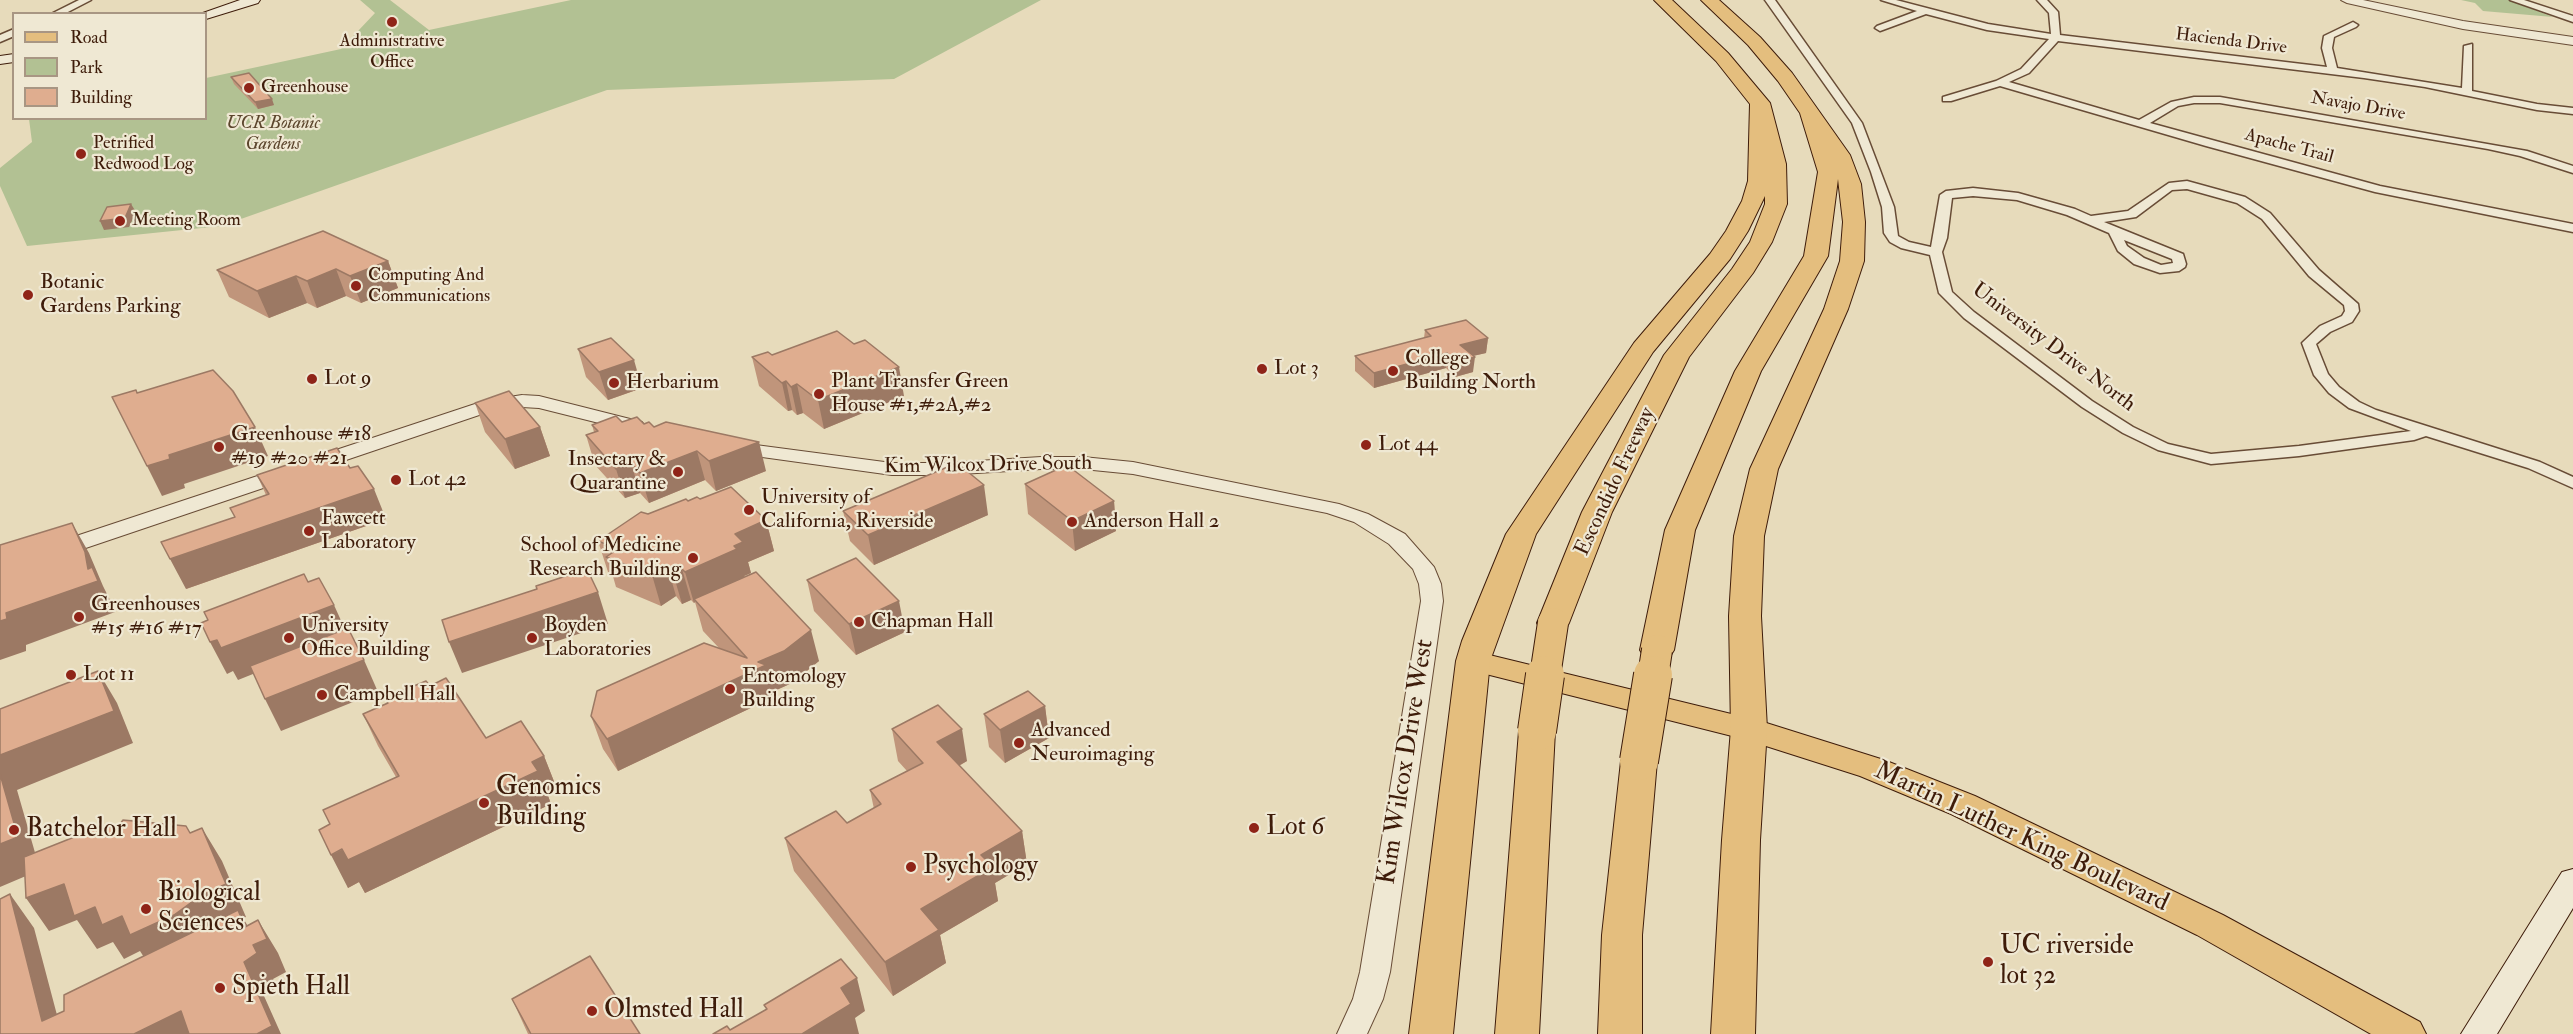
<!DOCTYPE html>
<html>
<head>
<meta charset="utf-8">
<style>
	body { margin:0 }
	#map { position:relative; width:2573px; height:1034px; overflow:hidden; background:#e7dbbb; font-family:"IM FELL Double Pica",serif }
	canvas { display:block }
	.legend { position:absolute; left:12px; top:12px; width:195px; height:108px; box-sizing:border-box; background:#efe8d3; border:2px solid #a89683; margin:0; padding:8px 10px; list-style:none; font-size:18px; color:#3e1c0a }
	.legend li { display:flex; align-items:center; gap:12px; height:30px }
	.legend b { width:30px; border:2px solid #a89683 }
</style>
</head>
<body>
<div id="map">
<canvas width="2573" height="1034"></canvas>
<ul class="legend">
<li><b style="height:8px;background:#e4be7e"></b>Road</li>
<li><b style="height:16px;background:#b2c193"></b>Park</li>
<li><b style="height:16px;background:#dfad8f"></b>Building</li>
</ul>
</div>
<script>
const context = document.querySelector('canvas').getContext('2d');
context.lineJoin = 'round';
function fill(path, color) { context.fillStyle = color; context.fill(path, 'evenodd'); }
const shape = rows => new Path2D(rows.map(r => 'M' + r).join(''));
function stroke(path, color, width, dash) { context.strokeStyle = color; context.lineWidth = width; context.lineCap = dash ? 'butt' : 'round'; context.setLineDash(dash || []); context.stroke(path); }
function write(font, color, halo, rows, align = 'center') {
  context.font = font + ' "IM FELL Double Pica",serif'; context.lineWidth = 4.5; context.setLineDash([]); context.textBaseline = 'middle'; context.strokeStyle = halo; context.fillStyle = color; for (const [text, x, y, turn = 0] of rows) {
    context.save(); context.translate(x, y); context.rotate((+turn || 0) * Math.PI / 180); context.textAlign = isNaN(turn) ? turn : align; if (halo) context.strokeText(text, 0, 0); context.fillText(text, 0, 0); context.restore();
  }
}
const green = shape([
	[360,0,390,0,429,30,571,0,1041,0,894,79,607,90,221,226,27,246,0,186,0,168,32,142,29,119,206,118,206,78,341,49,375,13],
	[2461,0,2508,0,2553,17,2483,11,2475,3]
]);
const minor = shape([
	[79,0,91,0,64,14,51,14,79,0],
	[1765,0,1775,0,1862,123,1894,207,1898,236,1909,242,1931,247,1940,195,1946,191,1973,188,2018,193,2075,209,2091,216,2128,211,2169,183,2187,181,2245,197,2270,213,2319,270,2358,304,2359,311,2352,322,2330,332,2316,344,2328,374,2339,387,2359,402,2376,410,2540,462,2573,477,2573,488,2528,468,2426,436,2414,440,2299,456,2211,464,2158,450,2123,433,2082,407,1964,318,1939,293,1930,255,1901,248,1890,242,1884,233,1882,207,1871,172,1852,123,1765,0],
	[2187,189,2237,203,2262,219,2309,276,2344,305,2345,311,2342,316,2320,326,2302,343,2314,375,2329,393,2349,408,2411,431,2299,446,2211,454,2168,444,2133,427,2092,401,1974,312,1952,292,1942,252,1947,238,1952,198,1973,196,2017,200,2067,215,2109,233,2118,251,2134,264,2160,273,2179,271,2185,267,2186,264,2183,254,2104,222,2136,217,2172,190,2187,189],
	[2124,240,2172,259,2173,263,2161,265,2144,258,2127,246,2124,240],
	[1881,0,1896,0,1988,24,2051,34,2049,13,2037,0,2047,0,2058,12,2060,35,2327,67,2322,48,2324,36,2353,22,2358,25,2356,27,2334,37,2332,48,2337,68,2462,88,2464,46,2472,44,2472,91,2537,104,2573,108,2573,114,2537,110,2425,87,2364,78,2058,41,2029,73,2009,82,2139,120,2171,102,2194,97,2220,97,2527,151,2573,166,2573,173,2520,156,2488,149,2220,103,2194,103,2178,106,2150,123,2380,186,2573,224,2573,232,2375,192,2206,146,2000,86,1951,101,1943,101,1943,97,1996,81,2021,69,2049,39,1987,30,1926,14,1880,31,1875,28,1877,26,1917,11,1881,0],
	[2510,0,2524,0,2573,16,2573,22,2510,0],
	[14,29,14,36,0,42,0,35,14,29]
]);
const tertiary = shape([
	[2341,0,2363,0,2463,21,2573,37,2573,45,2463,29,2347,3,2341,0],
	[522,395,539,396,642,422,645,426,642,430,635,432,539,408,522,407,494,410,65,555,57,557,49,555,46,550,49,545,484,401,522,395],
	[733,442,892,463,945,463,1041,457,1083,457,1133,462,1339,504,1368,514,1405,534,1434,567,1441,584,1443,601,1390,972,1383,999,1367,1034,1337,1034,1353,999,1360,972,1421,601,1419,584,1413,569,1389,544,1354,522,1327,513,1133,474,1083,469,1041,469,945,475,892,475,726,452,723,448,726,444,733,442]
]);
const secondary = shape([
	[240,0,260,0,258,3,206,19,206,14,200,14,240,0],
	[14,54,14,62,0,64,0,56,14,54],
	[2573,869,2573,908,2497,1034,2461,1034,2562,872,2573,869]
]);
const primary = shape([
	[1473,651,1760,721,1884,760,1975,796,2223,915,2420,1022,2426,1034,2371,1034,2197,935,1951,814,1860,776,1744,739,1462,668,1458,661,1462,654,1473,651]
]);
const motorway = shape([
	[1654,0,1672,0,1728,53,1770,103,1786,164,1787,204,1772,242,1753,273,1689,357,1612,512,1569,623,1565,630,1553,634,1541,630,1537,623,1582,512,1664,355,1732,269,1750,242,1765,204,1765,196,1748,231,1730,259,1653,352,1536,534,1490,661,1453,1034,1409,1034,1456,661,1462,641,1506,534,1634,343,1710,254,1726,231,1742,201,1748,181,1750,104,1716,61,1654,0],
	[1701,0,1719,0,1760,37,1792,73,1850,155,1861,184,1865,222,1864,261,1848,309,1778,469,1764,536,1761,616,1767,729,1760,840,1755,1034,1711,1034,1722,840,1731,729,1729,616,1734,536,1750,469,1824,309,1840,261,1843,222,1838,179,1828,256,1761,371,1695,530,1674,650,1669,658,1657,661,1645,658,1640,650,1665,530,1735,371,1804,256,1818,172,1800,113,1778,81,1748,45,1701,0],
	[1537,719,1550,722,1555,731,1539,1034,1495,1034,1519,731,1524,722,1537,719],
	[1639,748,1652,752,1657,761,1642,935,1642,1034,1598,1034,1602,935,1621,761,1626,752,1639,748]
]);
const motorwayBridgeFar1 = shape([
	[1545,676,1553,623],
	[1653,676,1657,650]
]);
const motorwayBridge = shape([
	[1537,731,1545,675],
	[1639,761,1653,675]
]);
const wall = shape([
	[231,77,274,105,258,109,234,84],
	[388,261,398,288,361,303,346,296,317,308,307,303,269,318,229,297,217,270],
	[1425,330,1488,338,1486,353,1473,356,1473,372,1455,377,1446,368,1374,388,1355,371,1355,356,1424,338],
	[578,349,642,388,608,400,586,377],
	[772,355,904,396,824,429,803,413,797,415,792,410,788,411,759,386,752,357],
	[475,403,540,427,550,456,515,469,485,432],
	[622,422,644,424,654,427,766,471,716,491,705,480,649,503,640,493,625,498,595,465,586,435,594,432,592,425],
	[350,468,386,519,186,589,235,517,230,508,266,495,257,475],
	[1025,484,1114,501,1116,531,1075,551,1028,514],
	[700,499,766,520,774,551,748,562,751,573,744,576,745,578,819,661,792,683,772,692,774,697,618,771,603,749,591,716,719,648,703,631,695,602,694,603,691,600,682,604,676,596,661,606,616,587,612,573,608,572,598,541,648,514,688,501],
	[843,511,988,515,874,565,850,541],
	[807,580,905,632,856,655,814,611],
	[430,686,486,738,544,756,557,789,547,793,551,804,365,893,359,882,348,888,330,824,396,777,378,746,363,714,387,703,385,698],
	[1045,706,1049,738,1005,763,989,747,984,714],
	[892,729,967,761,959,766,1022,831,1027,864,995,883,998,901,940,935,946,963,893,996,794,871,785,838,847,823,874,809,870,790,907,771,898,761],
	[512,999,640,1034,528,1034]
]);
const shadedWall = shape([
	[272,99,274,105,258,109,255,102],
	[131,204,136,212,129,227,104,230,100,221],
	[388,261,398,288,361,303,350,276],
	[336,269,346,296,317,308,307,281],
	[296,276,307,303,269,318,257,291],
	[1488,338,1486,353,1459,359,1460,345],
	[1447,353,1446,368,1374,388,1374,373],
	[1475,357,1473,372,1455,377,1456,362],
	[634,360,642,388,608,400,599,372],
	[899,367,904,396,824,429,818,400],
	[786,381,792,410,788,411,782,383],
	[797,384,803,413,797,415,791,387],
	[255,427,268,456,184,484,185,488,162,496,147,466,169,455],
	[540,427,550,456,515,469,505,439],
	[759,442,766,471,716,491,709,461],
	[697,451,705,480,649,503,640,473],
	[631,463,640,493,625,498,616,469],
	[984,485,988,515,874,565,868,535],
	[374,489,386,519,186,589,170,559],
	[1114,501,1116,531,1075,551,1072,521],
	[766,520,774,551,748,562,751,573,744,576,745,580,694,599,695,602,694,603,685,572,734,546,735,534],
	[72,523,89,553,103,586,109,598,115,612,26,645,26,651,0,660,0,621,6,613,88,569],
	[667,565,676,596,661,606,652,575],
	[682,569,691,600,682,604,673,573],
	[598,592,608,624,462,673,449,642],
	[899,601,905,632,856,655,849,624],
	[334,605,348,636,238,680,233,671,227,674,210,642],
	[811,630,819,661,792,683,772,692,774,697,618,771,607,739,758,662],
	[364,660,378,692,281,731,265,699],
	[98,671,117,703,133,743,17,790,40,870,0,887,0,755],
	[1045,706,1049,738,1005,763,1000,730],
	[962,729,967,761,942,775,937,742],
	[544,756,557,789,547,793,551,804,365,893,359,882,348,888,331,855],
	[202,828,222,861,246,917,243,918,258,943,258,920,278,953,286,972,273,979,277,987,264,996,281,1034,257,1034,151,968,140,951,124,959,113,942,97,949,77,920,49,931,26,898],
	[1022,831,1027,864,995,883,998,901,940,935,946,963,893,996,885,962,921,909,981,855],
	[10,894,34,928,62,1034,42,1021],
	[857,978,865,1011,855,1018,859,1034,802,1034,841,988],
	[181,1011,196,1034,134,1034]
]);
const building = shape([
	[249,73,272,99,255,102,231,77,249,73],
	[131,204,125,218,100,221,107,207,131,204],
	[323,231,388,261,350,276,336,269,307,281,296,276,257,291,217,270,323,231],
	[1466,320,1488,338,1460,345,1475,357,1456,362,1447,353,1374,373,1355,356,1431,336,1425,330,1466,320],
	[837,331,854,344,865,340,899,367,818,400,797,384,791,387,786,381,782,383,752,357,768,352,772,355,837,331],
	[611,338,634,360,599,372,578,349,611,338],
	[213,370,233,391,255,427,169,455,170,459,147,466,112,397,136,390,137,393,213,370],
	[509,391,540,427,505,439,475,403,509,391],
	[616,416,622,422,637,417,644,424,649,422,654,427,666,422,759,442,709,461,697,451,640,473,631,463,616,469,586,435,598,431,592,425,616,416],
	[337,448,350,468,358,466,374,489,170,559,161,542,235,517,230,508,269,494,257,475,337,448],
	[957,463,984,485,868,535,843,511,957,463],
	[1067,465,1114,501,1072,521,1025,484,1067,465],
	[731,487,766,520,735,534,743,542,734,546,737,549,685,572,682,569,673,573,667,565,652,575,606,557,618,549,598,541,641,512,648,514,686,499,688,501,697,497,700,499,731,487],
	[72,523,85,552,88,569,92,567,98,581,6,613,7,619,0,621,0,545,72,523],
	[856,558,899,601,849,624,807,580,856,558],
	[587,569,598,592,449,642,442,620,537,589,536,586,587,569],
	[756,572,811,630,784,651,758,662,766,665,607,739,591,716,597,691,704,643,747,658,694,599,756,572],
	[304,574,308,582,319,578,334,605,221,648,217,640,210,642,201,623,208,620,204,612,304,574],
	[348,628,364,660,265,699,250,666,348,628],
	[98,671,114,711,0,755,0,709,98,671],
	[446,678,486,738,521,721,544,756,532,762,538,771,348,860,342,849,331,855,319,830,330,824,323,810,399,776,363,714,388,703,385,698,426,681,430,686,446,678],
	[1028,691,1045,706,1000,730,984,714,1028,691],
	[938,705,962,729,937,742,1022,831,981,855,993,867,921,909,939,930,885,962,785,838,836,811,847,823,881,804,870,790,923,763,892,729,938,705],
	[0,774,18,837,0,844,0,774],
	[123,820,186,826,190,833,202,828,226,884,200,896,174,915,130,935,122,916,102,925,95,907,74,916,64,884,26,898,24,857,102,826,117,828,123,820],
	[10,894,42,1021,64,1011,64,995,238,910,245,927,258,920,267,939,253,945,257,953,244,962,272,1026,257,1034,189,1034,181,1011,134,1034,0,1034,0,899,10,894],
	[590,956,640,1034,531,1034,512,999,590,956],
	[841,959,857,978,841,988,851,1004,802,1034,713,1034,727,1026,730,1030,767,1009,764,1005,841,959]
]);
const markers = [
	[392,22,6,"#8f2418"],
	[249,88,6,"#8f2418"],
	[81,154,6,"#8f2418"],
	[120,221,6,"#8f2418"],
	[356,286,6,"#8f2418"],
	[28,295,6,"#8f2418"],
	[1262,369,6,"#8f2418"],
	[1393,371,6,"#8f2418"],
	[312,379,6,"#8f2418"],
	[614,383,6,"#8f2418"],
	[819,394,6,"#8f2418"],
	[1366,445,6,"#8f2418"],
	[219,447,6,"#8f2418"],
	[678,472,6,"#8f2418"],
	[396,480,6,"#8f2418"],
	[749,510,6,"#8f2418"],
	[1072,522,6,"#8f2418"],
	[309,531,6,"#8f2418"],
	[693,558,6,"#8f2418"],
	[79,617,6,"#8f2418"],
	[859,622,6,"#8f2418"],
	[289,638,6,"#8f2418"],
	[532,638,6,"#8f2418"],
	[71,675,6,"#8f2418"],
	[730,689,6,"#8f2418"],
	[322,695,6,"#8f2418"],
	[1019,743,6,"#8f2418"],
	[484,803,6,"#8f2418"],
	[1254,828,6,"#8f2418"],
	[14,830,6,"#8f2418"],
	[911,867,6,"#8f2418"],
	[146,909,6,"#8f2418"],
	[1988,962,6,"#8f2418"],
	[220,988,6,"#8f2418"],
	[592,1011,6,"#8f2418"]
];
const farPoinames = [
	["Administrative",392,42,"center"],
	["Office",392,63,"center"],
	["Greenhouse",261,88],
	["Petrified",93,144],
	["Redwood Log",93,165],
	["Meeting Room",132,221],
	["Computing And",368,276],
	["Communications",368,297]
];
const farStreetnames = [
	["Hacienda Drive",2231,42,7],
	["Navajo Drive",2358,107,10],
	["Apache Trail",2289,147,15]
];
const farParknames = [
	["UCR Botanic",273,124],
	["Gardens",273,145]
];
const poiNames = [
	["Botanic",40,283],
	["Gardens Parking",40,307],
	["College",1405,359],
	["Building North",1405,383],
	["Lot 3",1274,369],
	["Lot 9",324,379],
	["Plant Transfer Green",831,382],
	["House #1,#2A,#2",831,406],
	["Herbarium",626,383],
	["Greenhouse #18",231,435],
	["#19 #20 #21",231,459],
	["Lot 44",1378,445],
	["Insectary &",666,460,"right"],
	["Quarantine",666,484,"right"],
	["Lot 42",408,480],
	["University of",761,498],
	["California, Riverside",761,522],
	["Fawcett",321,519],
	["Laboratory",321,543],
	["Anderson Hall 2",1084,522],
	["School of Medicine",681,546,"right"],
	["Research Building",681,570,"right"],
	["Greenhouses",91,605],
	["#15 #16 #17",91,629],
	["Chapman Hall",871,622],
	["University",301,626],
	["Office Building",301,650],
	["Boyden",544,626],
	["Laboratories",544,650],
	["Lot 11",83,675],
	["Entomology",742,677],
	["Building",742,701],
	["Campbell Hall",334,695],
	["Advanced",1031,731],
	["Neuroimaging",1031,755]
];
const streetNames = [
	["University Drive North",2053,348,37],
	["Kim Wilcox Drive South",988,466,-1],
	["Escondido Freeway",1616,482,-65]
];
const nearStreetnames = [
	["Kim Wilcox Drive West",1407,762,-81],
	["Martin Luther King Boulevard",2021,838,25]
];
const nearPoinames = [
	["Genomics",496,788],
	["Building",496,818],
	["Lot 6",1266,828],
	["Batchelor Hall",26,830],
	["Psychology",923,867],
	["Biological",158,894],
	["Sciences",158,924],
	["UC riverside",2000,947],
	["lot 32",2000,977],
	["Spieth Hall",232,988],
	["Olmsted Hall",604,1011]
];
fill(green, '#b2c193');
stroke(minor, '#684c36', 3);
stroke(tertiary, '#684c36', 2);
stroke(secondary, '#3e1c0a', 2);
stroke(primary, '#3e1c0a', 2);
stroke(motorway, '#3e1c0a', 2);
fill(minor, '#efe8d3');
fill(tertiary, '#efe8d3');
fill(secondary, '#efe8d3');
fill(primary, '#e4be7e');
fill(motorway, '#e4be7e');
stroke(motorwayBridgeFar1, '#3e1c0a', 32, []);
stroke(motorwayBridge, '#3e1c0a', 40, []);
stroke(motorwayBridgeFar1, '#e4be7e', 30);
stroke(motorwayBridge, '#e4be7e', 38);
fill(wall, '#c0957b');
fill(shadedWall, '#9c7964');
fill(building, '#dfad8f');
stroke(building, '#9c7964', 1.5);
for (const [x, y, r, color] of markers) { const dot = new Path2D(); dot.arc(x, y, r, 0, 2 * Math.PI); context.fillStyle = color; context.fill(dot); stroke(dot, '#efe8d3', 2); }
write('18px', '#3e1c0a', '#efe8d3', farPoinames, 'left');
write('18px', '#3e1c0a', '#efe8d3', farStreetnames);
write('italic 18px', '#5b452c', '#efe8d3', farParknames);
write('21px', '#3e1c0a', '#efe8d3', poiNames, 'left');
write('21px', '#3e1c0a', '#efe8d3', streetNames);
write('26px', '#3e1c0a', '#efe8d3', nearStreetnames);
write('26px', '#3e1c0a', '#efe8d3', nearPoinames, 'left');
</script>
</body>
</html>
